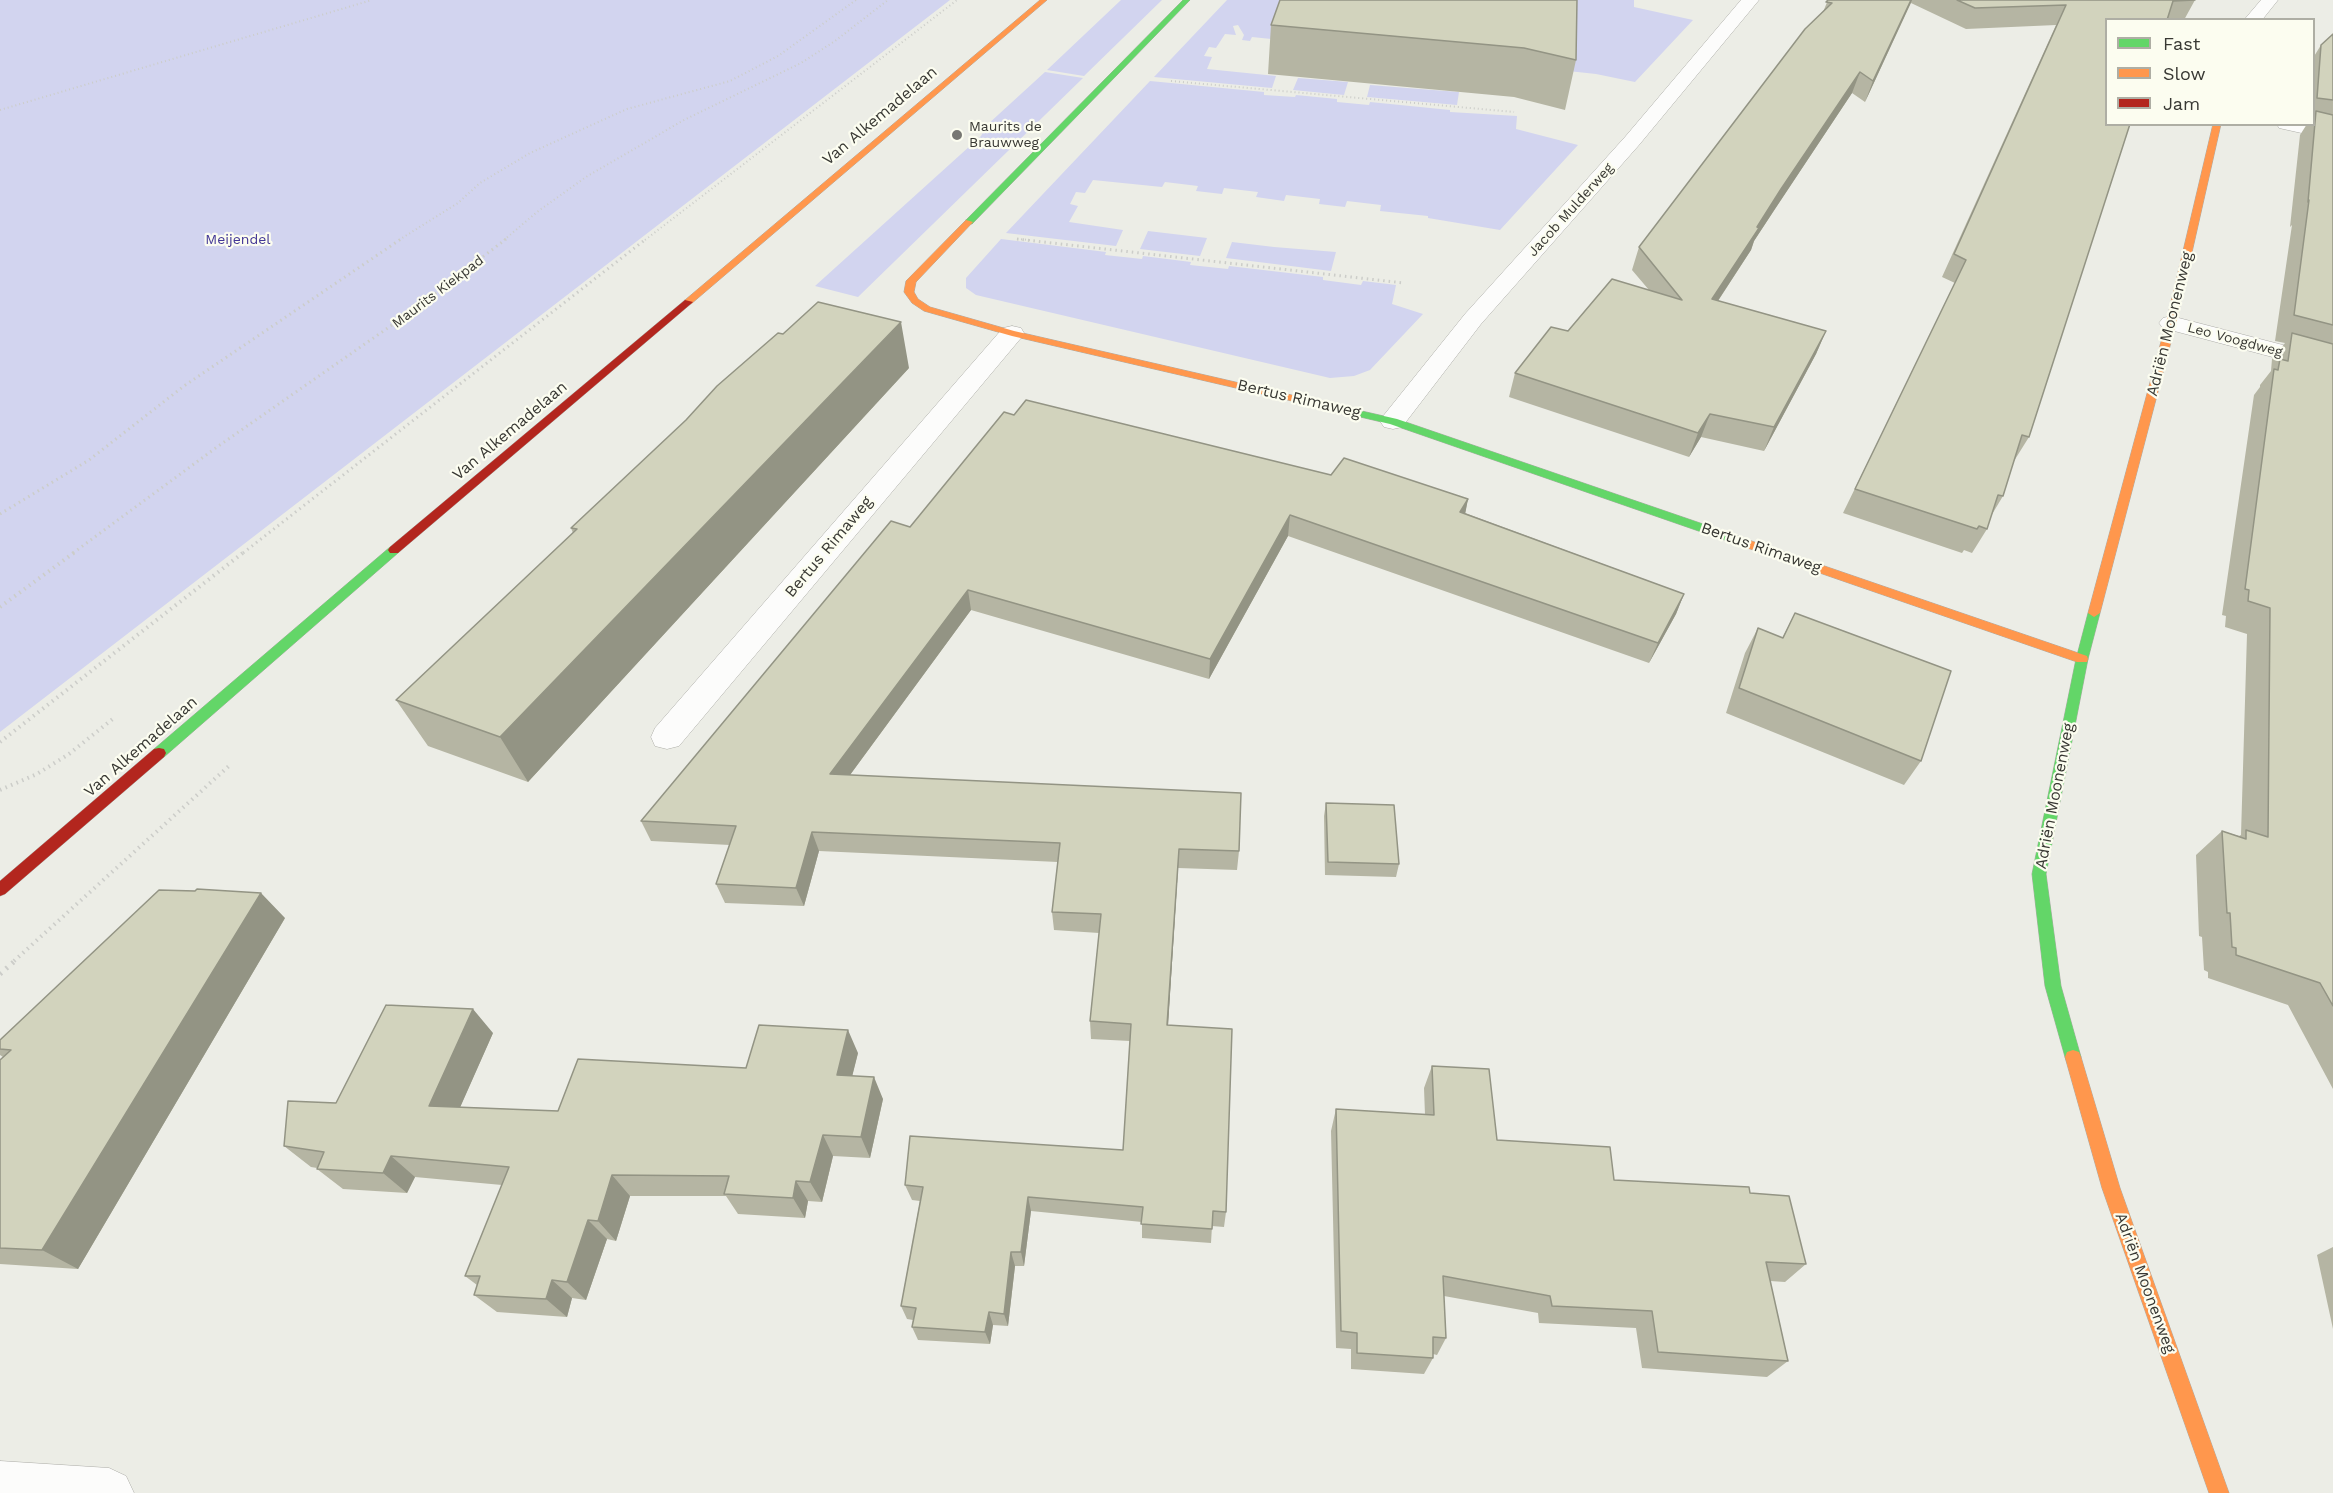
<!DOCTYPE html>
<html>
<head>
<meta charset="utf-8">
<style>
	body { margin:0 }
	#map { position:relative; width:2333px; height:1493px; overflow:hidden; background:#ecede6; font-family:"Work Sans",sans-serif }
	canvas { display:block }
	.legend { position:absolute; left:2105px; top:18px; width:210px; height:108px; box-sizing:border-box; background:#fcfdf0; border:2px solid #aeaea4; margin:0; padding:8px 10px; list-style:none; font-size:18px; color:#383833 }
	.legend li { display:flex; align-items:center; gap:12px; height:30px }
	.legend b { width:30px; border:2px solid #aeaea4 }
</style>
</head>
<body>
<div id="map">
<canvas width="2333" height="1493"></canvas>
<ul class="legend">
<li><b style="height:8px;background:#63d668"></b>Fast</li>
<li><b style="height:8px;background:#ff974d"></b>Slow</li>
<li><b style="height:8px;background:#b3261e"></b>Jam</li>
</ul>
</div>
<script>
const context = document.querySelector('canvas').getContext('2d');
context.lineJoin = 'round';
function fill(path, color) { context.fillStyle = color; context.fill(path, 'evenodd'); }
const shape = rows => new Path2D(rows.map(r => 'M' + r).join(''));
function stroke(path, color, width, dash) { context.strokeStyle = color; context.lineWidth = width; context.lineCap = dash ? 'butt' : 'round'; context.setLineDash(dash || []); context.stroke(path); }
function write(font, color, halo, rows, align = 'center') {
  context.font = font + ' "Work Sans",sans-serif'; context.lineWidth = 4.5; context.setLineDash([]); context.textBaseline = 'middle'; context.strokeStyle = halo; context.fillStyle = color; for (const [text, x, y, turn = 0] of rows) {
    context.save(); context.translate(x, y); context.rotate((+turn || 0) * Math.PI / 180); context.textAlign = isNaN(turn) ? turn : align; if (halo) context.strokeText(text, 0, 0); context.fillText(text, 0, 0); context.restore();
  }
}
const green = shape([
	[0,0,950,0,0,732],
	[1121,0,1162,0,1084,76,1047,70],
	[1227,0,1634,0,1634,7,1693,20,1635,82,1596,74,1281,40,1252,37,1250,41,1242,40,1244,35,1238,25,1233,26,1236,35,1225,34,1216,48,1209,47,1204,56,1212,57,1207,69,1276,76,1272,88,1154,77],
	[1045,72,1083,78,858,297,815,286,981,136,987,125],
	[1298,78,1348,82,1344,95,1293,90],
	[1150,81,1264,92,1264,95,1295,97,1296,95,1337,99,1337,102,1369,105,1370,102,1450,110,1450,112,1517,116,1516,129,1578,145,1500,230,1428,218,1428,216,1380,211,1381,205,1347,201,1345,207,1319,204,1320,199,1286,195,1284,201,1256,197,1258,192,1224,188,1222,194,1196,191,1198,186,1165,182,1162,187,1093,180,1085,193,1076,192,1070,204,1078,206,1069,222,1123,230,1116,246,1006,233],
	[1370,85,1407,88,1459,92,1457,105,1367,97],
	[1148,231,1207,238,1200,256,1140,249],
	[1001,239,1106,252,1105,255,1142,259,1143,256,1191,262,1190,265,1228,269,1229,266,1323,277,1323,280,1361,285,1363,281,1396,285,1392,304,1423,314,1370,370,1354,376,1330,378,976,295,966,288,966,278],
	[1232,242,1274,247,1336,252,1331,271,1226,258]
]);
const pathFar3 = shape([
	[1171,81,1514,112],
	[0,110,372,0],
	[1017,239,1030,240],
	[399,240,458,203,480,183,530,153,627,109,730,81,778,56,856,0],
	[504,240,537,212,586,177,684,120,801,63,835,41,888,0],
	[645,240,957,0]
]);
const pathFar2 = shape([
	[1017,239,1404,283],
	[0,514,89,460,184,386,401,239],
	[73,553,217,447,415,309,506,239],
	[243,553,646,239]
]);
const pathFar1 = shape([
	[0,607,75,552],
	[0,742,244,552],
	[0,790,37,774,69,754,114,718],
	[14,961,230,765]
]);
const path = shape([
	[0,974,16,960]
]);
const street = shape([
	[1741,0,1759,0,1639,145,1481,324,1402,427,1393,429,1384,427,1380,421,1384,415,1465,314,1625,137,1741,0],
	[2261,0,2278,0,2262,20,2244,20,2261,0],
	[2277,124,2314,124,2333,128,2333,140,2279,128,2277,124],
	[2171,316,2333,358,2333,373,2163,328,2159,323,2163,318,2171,316],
	[1012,326,1021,328,1024,333,1021,338,679,746,667,749,655,746,651,737,655,728,1003,328,1012,326],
	[0,1461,109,1468,126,1476,134,1493,0,1493,0,1461]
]);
const fast = shape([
	[1183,0,1190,0,972,224,966,224,966,220,1183,0],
	[1309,399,1397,419,1741,537,1743,540,1737,544,1733,543,1390,424,1305,404,1305,400,1309,399],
	[394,546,398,547,400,550,398,553,164,757,154,757,152,753,154,749,390,547,394,546],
	[2094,609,2100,613,2088,659,2046,874,2061,986,2081,1057,2079,1062,2073,1064,2067,1062,2065,1057,2045,986,2032,874,2076,659,2088,613,2094,609]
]);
const slow = shape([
	[1040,0,1047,0,691,304,685,304,685,300,1040,0],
	[2213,124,2221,124,2176,323,2100,613,2094,617,2088,613,2166,323,2213,124],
	[966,220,973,222,916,282,914,292,918,299,930,307,1014,331,1309,399,1314,402,1309,405,1012,336,924,311,912,303,904,292,906,281,966,220],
	[1737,536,2087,656,2088,659,2087,662,2077,662,1733,543,1731,540,1733,537,1737,536],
	[2073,1050,2079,1052,2081,1057,2120,1188,2229,1493,2209,1493,2102,1188,2065,1057,2067,1052,2073,1050]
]);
const jam = shape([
	[685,300,693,302,398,553,390,553,388,550,390,547,685,300],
	[159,748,164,749,166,753,164,757,5,894,0,896,0,881,154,749,159,748]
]);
const wall = shape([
	[1577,0,1576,60,1565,110,1514,97,1268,74,1271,25],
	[1828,0,2195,0,2184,20,2106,20,2029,437,2014,461,2003,496,1991,516,1987,529,1972,553,1964,550,1962,553,1843,513,1955,283,1942,277,2056,25,1966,29,1911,3,1865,102,1852,93,1773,212,1754,241,1751,250,1718,301,1826,331,1816,354,1764,451,1701,437,1689,457,1509,397,1515,373,1568,331,1649,290,1632,270,1639,247,1823,12],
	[2333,34,2333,1089,2288,1005,2208,978,2208,972,2204,970,2202,937,2199,936,2196,855,2222,831,2239,836,2241,835,2247,634,2225,627,2226,616,2222,615,2254,395,2260,387,2260,385,2271,371,2272,359,2285,343,2275,341,2292,225,2290,227,2300,135,2307,124,2313,124,2313,58,2321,45],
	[909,368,528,782,428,746,396,700,573,533,571,528],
	[1014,415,1331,475,1468,499,1465,513,1684,594,1676,614,1649,663,1288,536,1209,679,971,610,850,775,1239,851,1237,870,1178,868,1168,1025,1226,1212,1224,1227,1212,1226,1211,1243,1142,1238,1142,1222,1031,1211,1024,1266,1015,1266,1008,1326,993,1325,990,1344,918,1340,912,1327,913,1320,907,1319,901,1306,920,1201,912,1200,905,1185,1123,1150,1130,1041,1091,1039,1090,1021,1099,933,1054,930,1052,912,1058,862,819,851,804,906,725,903,716,884,730,845,651,841,641,821,910,527],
	[1795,613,1921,761,1904,785,1726,713,1745,653,1758,628,1782,638],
	[1326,803,1399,864,1396,877,1325,875,1324,816],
	[285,918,78,1269,0,1264,0,1060,3,1057,0,1055,0,1040],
	[493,1033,460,1107,558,1111,746,1068,858,1053,852,1076,883,1099,870,1158,833,1156,822,1202,808,1201,805,1218,738,1214,726,1196,630,1196,616,1241,607,1239,586,1300,572,1298,567,1317,497,1312,474,1295,477,1285,465,1276,502,1185,415,1177,407,1193,343,1189,317,1169,317,1168,311,1167,284,1146,336,1103],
	[1432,1066,1497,1140,1614,1180,1750,1193,1806,1264,1785,1282,1770,1281,1788,1361,1767,1377,1642,1368,1636,1328,1539,1323,1538,1313,1444,1296,1446,1338,1437,1355,1433,1354,1433,1358,1424,1374,1351,1369,1351,1349,1336,1348,1331,1131,1336,1109,1425,1115,1424,1088],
	[2333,1247,2333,1329,2317,1255]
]);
const shadedWall = shape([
	[1911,0,1912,0,1865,102,1873,81],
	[1860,72,1852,93,1773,212,1754,241,1751,250,1704,322,1712,299,1781,189],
	[901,322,909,368,528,782,500,737],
	[1826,331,1816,354,1764,451,1774,427],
	[1710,414,1701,437,1689,457,1698,433],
	[1468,499,1464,520,1460,512],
	[1290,515,1288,536,1209,679,1210,659],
	[968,590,971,610,836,794,830,774],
	[1684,594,1676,614,1649,663,1658,643],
	[812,832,819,851,804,906,796,888],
	[1179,849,1178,868,1167,1042,1167,1025],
	[261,893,285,918,78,1269,42,1250],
	[473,1009,493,1033,451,1128,429,1106],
	[848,1030,858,1053,847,1097,837,1075],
	[874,1077,883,1099,870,1158,861,1137],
	[823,1135,833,1156,822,1202,810,1182],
	[391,1156,415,1177,407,1193,383,1173],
	[612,1175,630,1196,616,1241,598,1221],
	[796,1181,808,1201,805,1218,793,1198],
	[1028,1197,1031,1211,1024,1266,1021,1252],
	[588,1220,607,1239,586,1300,567,1282],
	[1011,1252,1015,1266,1008,1326,1004,1314],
	[552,1280,572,1298,567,1317,546,1299],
	[989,1312,993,1325,990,1344,985,1332]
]);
const building = shape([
	[1280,0,1577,0,1576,60,1524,48,1271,25,1280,0],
	[1828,0,1911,0,1873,81,1860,72,1781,189,1757,227,1759,228,1712,299,1826,331,1774,427,1710,414,1698,433,1515,373,1551,327,1568,331,1612,279,1682,300,1639,247,1805,29,1832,3,1826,2,1828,0],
	[1957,0,2195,0,2173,1,2167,20,2106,20,2106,124,2130,124,2029,437,2022,435,2003,496,1998,495,1987,529,1979,526,1977,529,1855,489,1966,260,1954,254,2066,5,1975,8,1957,0],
	[2333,34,2333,100,2317,98,2321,45,2333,34],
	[2316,111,2333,115,2333,325,2294,315,2309,200,2308,202,2316,111],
	[818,302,901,322,500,737,396,700,577,529,571,528,686,420,717,386,778,333,783,334,818,302],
	[2292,333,2333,344,2333,1006,2320,983,2236,955,2236,948,2232,947,2230,913,2227,913,2222,831,2246,839,2246,830,2268,837,2270,608,2248,601,2249,590,2245,589,2274,369,2278,370,2280,359,2288,361,2292,333],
	[1026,400,1331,475,1344,458,1468,499,1460,512,1684,594,1658,643,1290,515,1210,659,968,590,830,774,1241,793,1239,851,1179,849,1167,1025,1232,1029,1226,1212,1213,1211,1212,1229,1141,1224,1143,1207,1028,1197,1021,1252,1011,1252,1004,1314,989,1312,985,1332,912,1327,916,1308,901,1306,923,1187,905,1185,910,1136,1123,1150,1131,1024,1090,1021,1101,914,1052,912,1060,843,812,832,796,888,716,884,736,826,641,821,891,521,910,527,1004,412,1014,415,1026,400],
	[1795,613,1951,671,1921,761,1739,688,1758,628,1783,638,1795,613],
	[1326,803,1394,805,1399,864,1328,862,1326,803],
	[197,889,261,893,42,1250,0,1248,0,1060,11,1050,0,1049,0,1040,159,890,195,891,197,889],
	[386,1005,473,1009,429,1106,558,1111,578,1059,746,1068,759,1025,848,1030,837,1075,874,1077,861,1137,823,1135,810,1182,796,1181,793,1198,724,1194,729,1176,612,1175,598,1221,588,1220,567,1282,552,1280,546,1299,474,1295,480,1276,465,1276,509,1167,391,1156,383,1173,317,1169,324,1152,284,1146,288,1101,336,1103,386,1005],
	[1432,1066,1489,1069,1497,1140,1610,1147,1614,1180,1749,1187,1750,1193,1789,1196,1806,1264,1766,1262,1788,1361,1658,1352,1652,1311,1552,1306,1550,1296,1443,1276,1446,1338,1433,1337,1433,1358,1357,1353,1357,1333,1341,1331,1336,1109,1434,1115,1432,1066]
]);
const markers = [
	[957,135,6,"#777772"]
];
const farPoinames = [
	["Maurits de",969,127],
	["Brauwweg",969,143]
];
const farStreetnames = [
	["Jacob Mulderweg",1571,210,-48],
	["Maurits Kiekpad",438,292,-37],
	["Leo Voogdweg",2235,340,15]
];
const farParknames = [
	["Meijendel",238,240]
];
const streetNames = [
	["Van Alkemadelaan",880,116,-40],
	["Adriën Moonenweg",2170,324,-76],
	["Bertus Rimaweg",1299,399,13],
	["Van Alkemadelaan",510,431,-40],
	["Bertus Rimaweg",829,547,-50],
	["Bertus Rimaweg",1761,548,19],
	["Van Alkemadelaan",141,747,-41],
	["Adriën Moonenweg",2055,796,-79],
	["Adriën Moonenweg",2145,1283,70]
];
fill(green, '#d2d4ef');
stroke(street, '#acaca7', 1);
stroke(fast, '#acaca7', 1);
stroke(slow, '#acaca7', 1);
stroke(jam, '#acaca7', 1);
stroke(pathFar3, '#cccdc9', 2, [1, 3]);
stroke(pathFar2, '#cccdc9', 3, [1.5, 4]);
stroke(pathFar1, '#cccdc9', 4, [1.5, 4.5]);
stroke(path, '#cccdc9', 5, [2, 6]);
fill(street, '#fcfcfb');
fill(fast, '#63d668');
fill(slow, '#ff974d');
fill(jam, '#b3261e');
fill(wall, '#b5b5a3');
fill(shadedWall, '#939484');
fill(building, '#d2d3bd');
stroke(building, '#939484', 1.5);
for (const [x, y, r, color] of markers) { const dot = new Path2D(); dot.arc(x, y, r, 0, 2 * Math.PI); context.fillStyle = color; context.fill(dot); stroke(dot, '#fcfdf0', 2); }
write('14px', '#383833', '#fcfdf0', farPoinames, 'left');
write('14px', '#383833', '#fcfdf0', farStreetnames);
write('14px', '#423695', '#fcfdf0', farParknames);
write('16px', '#383833', '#fcfdf0', streetNames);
</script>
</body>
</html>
